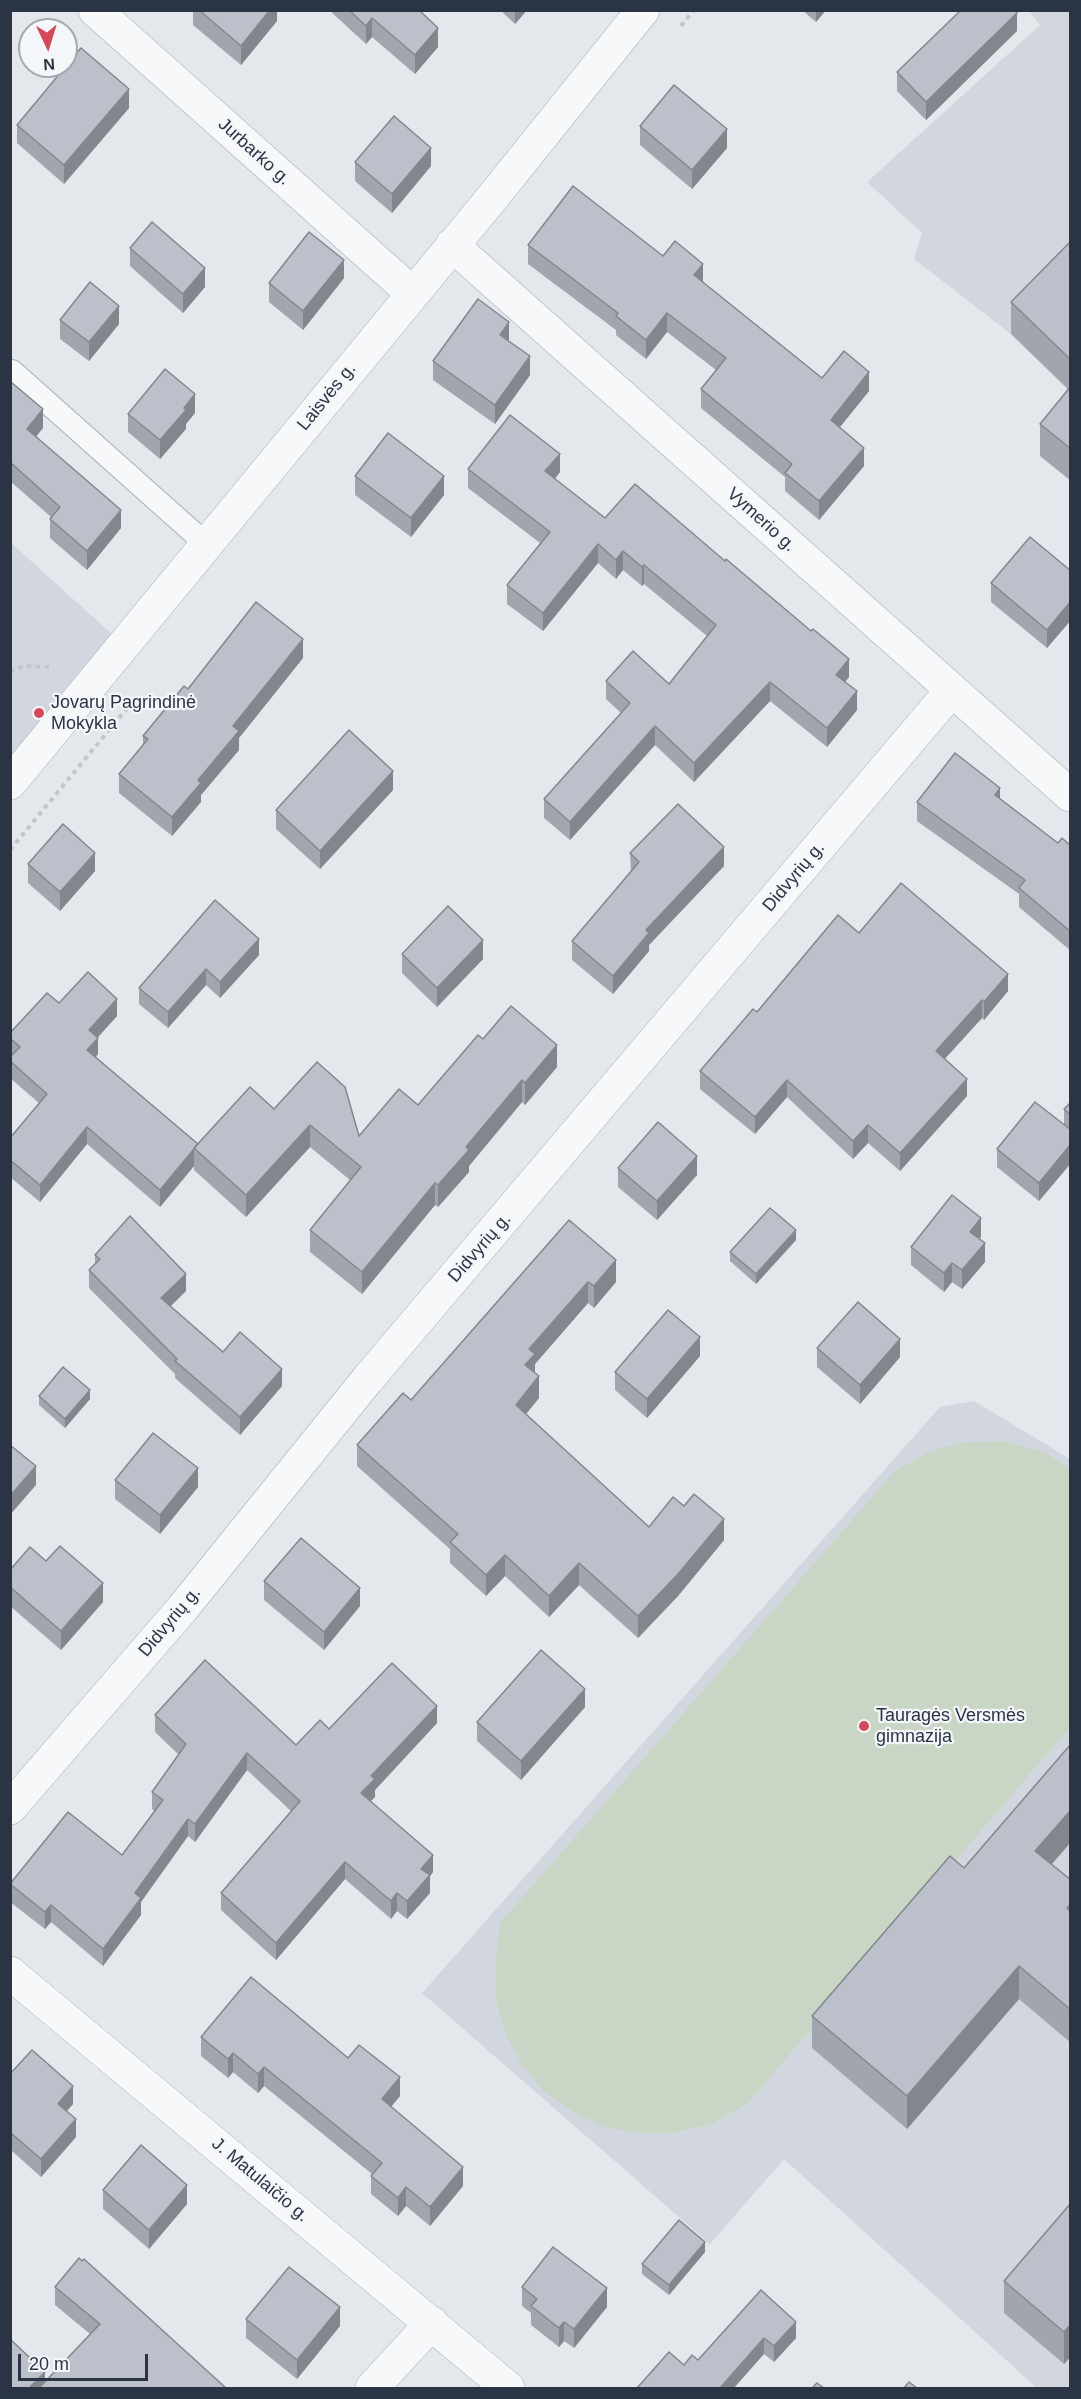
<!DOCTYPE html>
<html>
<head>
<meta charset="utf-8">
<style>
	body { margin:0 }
	#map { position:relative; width:1081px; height:2399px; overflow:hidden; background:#e4e7ec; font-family:Helvetica,sans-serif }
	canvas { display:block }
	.frame { position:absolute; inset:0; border:12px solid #2b3445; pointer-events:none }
	.north { position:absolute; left:18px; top:18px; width:60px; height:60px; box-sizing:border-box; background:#f4f6f9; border:2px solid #a4a8b1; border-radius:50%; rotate:176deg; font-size:16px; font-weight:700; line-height:24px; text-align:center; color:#2b3445 }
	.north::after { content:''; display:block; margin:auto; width:21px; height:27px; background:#d1495b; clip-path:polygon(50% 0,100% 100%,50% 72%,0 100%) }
	.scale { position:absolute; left:18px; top:2354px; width:130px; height:27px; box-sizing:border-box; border:3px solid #2b3445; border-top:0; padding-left:8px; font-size:18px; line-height:21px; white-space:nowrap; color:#2b3445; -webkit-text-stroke:4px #f4f6f9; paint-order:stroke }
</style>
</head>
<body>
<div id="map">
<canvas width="1081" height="2399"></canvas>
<div class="frame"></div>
<div class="north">N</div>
<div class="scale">20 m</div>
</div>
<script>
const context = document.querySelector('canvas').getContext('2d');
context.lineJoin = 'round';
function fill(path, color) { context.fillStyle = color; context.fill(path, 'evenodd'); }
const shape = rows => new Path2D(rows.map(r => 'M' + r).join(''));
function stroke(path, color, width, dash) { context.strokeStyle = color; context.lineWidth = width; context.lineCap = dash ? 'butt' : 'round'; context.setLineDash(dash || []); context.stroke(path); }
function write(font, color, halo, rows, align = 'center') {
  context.font = font + ' Helvetica,sans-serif'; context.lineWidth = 4.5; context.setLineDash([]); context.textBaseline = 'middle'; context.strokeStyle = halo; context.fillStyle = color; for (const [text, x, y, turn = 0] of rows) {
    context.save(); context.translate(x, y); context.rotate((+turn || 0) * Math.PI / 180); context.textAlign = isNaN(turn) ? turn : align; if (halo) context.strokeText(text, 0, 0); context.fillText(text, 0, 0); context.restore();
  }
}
const built = shape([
	[1029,11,1070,11,1070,392,1011,334,914,259,922,233,867,182,1040,25],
	[10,542,123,644,10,783],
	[974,1401,1070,1459,1070,2388,1037,2388,784,2159,710,2244,422,1993,940,1407]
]);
const green = shape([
	[1002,1441,1045,1452,1070,1469,1070,1727,747,2104,711,2124,672,2133,638,2133,605,2127,573,2112,545,2092,522,2065,506,2035,496,2001,496,1955,500,1923,895,1471,928,1452,961,1443]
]);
const path = shape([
	[681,26,694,10],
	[10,672,24,666,53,667],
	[10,850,128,707]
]);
const lane = shape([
	[12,371,206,544]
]);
const street = shape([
	[95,10,412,293],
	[452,245,1070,795],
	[10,783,492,198,643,10],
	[10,1808,182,1609,367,1380,952,690],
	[10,1973,508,2388],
	[372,2388,432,2323]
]);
const wall = shape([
	[193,10,277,10,277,21,241,65,193,25],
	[329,10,419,10,438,47,415,74,372,37,366,44],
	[500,10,527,10,515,24],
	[802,10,826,10,816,22],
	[1017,31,926,120,897,91,897,72],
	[129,108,64,184,17,143,17,125],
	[640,126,727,148,692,189,640,145],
	[355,162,431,166,392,213,355,181],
	[1071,241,1071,481,1040,456,1040,424,1068,389,1011,334,1011,302],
	[528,245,663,256,703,282,822,378,869,391,840,427,864,466,819,520,785,491,785,477,701,408,701,389,716,370,667,332,646,359,616,335,616,330,528,264],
	[130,248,205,287,183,313,130,266],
	[344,278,303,330,269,302,269,283],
	[60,320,119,324,89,361,60,339],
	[509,341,530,375,495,424,433,380,433,361],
	[10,383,43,428,36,437,121,528,87,570,50,538,50,519,51,517,10,481],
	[195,413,186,424,186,429,160,459,128,432,128,414],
	[468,469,560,472,555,479,605,518,849,677,845,682,857,710,827,747,770,701,694,782,655,745,570,840,544,818,544,799,621,713,606,699,606,681,669,684,707,636,644,584,642,586,623,570,616,579,598,563,543,631,507,604,507,585,540,543,468,488],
	[355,476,444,495,411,537,355,495],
	[1071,571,1071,620,1047,648,991,602,991,583],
	[303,658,239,738,239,750,201,795,201,802,172,836,119,793,119,774,143,746,143,736,188,689],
	[393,790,320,869,276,829,276,810],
	[1000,798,1058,843,1071,846,1071,951,1019,907,1019,894,917,821,917,802],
	[630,853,724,866,649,945,649,951,613,994,572,960,572,941,631,873],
	[28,864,95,871,60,911,28,883],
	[859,933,1008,991,984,1020,982,1018,945,1059,967,1096,900,1171,868,1143,853,1159,787,1097,755,1134,700,1089,700,1071,757,1012],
	[402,954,483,959,437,1007,402,973],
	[259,955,220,998,206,985,168,1028,139,1004,139,988],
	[59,1003,117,1016,98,1037,98,1054,96,1057,198,1144,274,1109,359,1136,418,1105,483,1039,557,1067,525,1105,522,1102,469,1166,469,1172,438,1207,435,1205,362,1294,310,1252,310,1230,350,1180,310,1147,246,1217,194,1170,194,1166,160,1207,87,1144,40,1202,10,1177,10,1138,39,1103,10,1078,10,1057,11,1056,10,1055,10,1033],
	[1071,1102,1071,1163,1039,1201,997,1167,997,1149,1064,1125,1064,1109],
	[618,1168,697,1175,657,1220,618,1187],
	[569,1220,616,1282,594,1308,588,1303,535,1364,535,1373,539,1398,526,1414,649,1527,724,1540,678,1596,638,1638,579,1585,549,1617,505,1576,486,1596,450,1563,450,1549,357,1466,357,1445,411,1400],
	[981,1237,979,1239,985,1262,962,1289,952,1282,944,1292,911,1265,911,1247],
	[796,1240,756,1284,730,1261,730,1252],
	[95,1255,186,1291,171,1306,223,1352,282,1386,240,1435,175,1378,175,1374,89,1288,89,1270,95,1264],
	[817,1348,900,1357,860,1404,817,1367],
	[700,1356,647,1418,615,1390,615,1372],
	[39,1396,90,1399,65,1428,39,1405],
	[115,1480,198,1487,160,1534,115,1499],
	[46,1561,103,1602,61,1650,10,1606,10,1570],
	[264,1581,360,1606,324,1650,264,1600],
	[585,1707,521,1780,477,1741,477,1722],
	[155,1715,296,1745,329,1729,437,1723,375,1790,375,1797,370,1801,433,1872,430,1876,430,1893,407,1919,397,1911,391,1919,345,1879,276,1960,221,1910,221,1893,291,1811,247,1770,195,1842,188,1836,141,1902,141,1915,103,1966,51,1922,45,1929,10,1902,10,1884,122,1855,154,1811,152,1809,152,1792,179,1755,155,1732],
	[1071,1744,1071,1842,1052,1864,1071,1880,1071,2043,1019,1999,907,2129,812,2048,812,2016,964,1868],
	[201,2037,348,2058,400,2096,391,2106,463,2186,430,2226,406,2206,398,2216,371,2194,371,2176,372,2174,264,2086,258,2093,233,2072,228,2078,201,2056],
	[10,2074,73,2104,67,2111,76,2137,41,2177,12,2151,10,2153],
	[103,2190,187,2204,149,2249,103,2209],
	[1071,2203,1071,2356,1064,2364,1004,2313,1004,2281],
	[705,2252,669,2295,642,2274,642,2264],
	[55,2287,226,2388,45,2381,90,2334,55,2305],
	[522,2287,607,2307,574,2348,564,2341,559,2347,531,2325,531,2313,522,2306],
	[761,2290,796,2338,774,2362,764,2354,637,2388,698,2360],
	[246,2319,340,2326,297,2379,246,2338]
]);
const shadedWall = shape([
	[270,10,277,10,277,21,241,65,241,46],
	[515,10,527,10,515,24],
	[816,10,826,10,816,22],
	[1017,13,1017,31,926,120,926,102],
	[372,18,372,37,366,44,366,26],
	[438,28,438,47,415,74,415,55],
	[129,89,129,108,64,184,64,165],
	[727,129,727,148,692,189,692,170],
	[431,148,431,166,392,213,392,194],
	[344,260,344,278,303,330,303,311],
	[703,264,703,283,694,275],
	[205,268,205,287,183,313,183,294],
	[119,306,119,324,89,361,89,342],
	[667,313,667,332,646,359,646,340],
	[509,322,509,341,500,335],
	[530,356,530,375,495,424,495,405],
	[869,372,869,391,831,438,831,420],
	[195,394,195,413,186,424,186,429,160,459,160,440],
	[43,409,43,428,27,447,27,429],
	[864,448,864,466,819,520,819,501],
	[560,454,560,472,545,490,545,471],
	[444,476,444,495,411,537,411,518],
	[121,510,121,528,87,570,87,551],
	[598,544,598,563,543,631,543,613],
	[623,551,623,570,616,579,616,560],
	[644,565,644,584,642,586,642,567],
	[1071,601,1071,620,1047,648,1047,630],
	[303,639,303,658,239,738,239,750,201,795,201,802,172,836,172,817,233,726],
	[849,659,849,677,836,693,836,675],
	[770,682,770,701,694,782,694,763],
	[857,691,857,710,827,747,827,728],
	[655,726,655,745,570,840,570,822],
	[393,771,393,790,320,869,320,851],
	[1000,788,1000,807,995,795],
	[724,847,724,866,649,945,649,951,613,994,613,976,646,930],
	[95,853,95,871,60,911,60,892],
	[259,939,259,955,220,998,220,982],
	[483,940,483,959,437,1007,437,988],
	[206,969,206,985,168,1028,168,1012],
	[1008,974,1008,991,984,1020,984,1002],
	[117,999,117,1016,89,1047,89,1030],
	[982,1000,982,1018,936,1068,936,1051],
	[98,1038,98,1054,87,1066,87,1050],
	[557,1045,557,1067,525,1105,525,1083],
	[967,1079,967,1096,900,1171,900,1153],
	[522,1080,522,1102,469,1166,469,1172,438,1207,438,1185,466,1147],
	[787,1080,787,1097,755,1134,755,1117],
	[310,1125,310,1147,246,1217,246,1195],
	[868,1125,868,1143,853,1159,853,1141],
	[87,1127,87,1144,40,1202,40,1185],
	[1071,1144,1071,1163,1039,1201,1039,1183],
	[194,1149,194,1166,160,1207,160,1190],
	[697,1156,697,1175,657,1220,657,1201],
	[435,1183,435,1205,362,1294,362,1272],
	[981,1218,981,1237,970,1250,970,1232],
	[796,1230,796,1240,756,1284,756,1274],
	[985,1243,985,1262,962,1289,962,1270],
	[616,1260,616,1282,594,1308,594,1286],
	[952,1263,952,1282,944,1292,944,1273],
	[186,1274,186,1291,161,1315,161,1298],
	[588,1282,588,1303,535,1364,535,1375,525,1365,529,1349],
	[700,1337,700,1356,647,1418,647,1399],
	[900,1339,900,1357,860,1404,860,1385],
	[282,1369,282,1386,240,1435,240,1417],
	[539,1376,539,1398,516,1426,516,1405],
	[90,1390,90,1399,65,1428,65,1419],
	[36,1466,36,1485,10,1515,10,1496],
	[198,1468,198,1487,160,1534,160,1515],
	[724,1519,724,1540,678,1596,638,1638,638,1616],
	[505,1555,505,1576,486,1596,486,1575],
	[579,1563,579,1585,549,1617,549,1596],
	[103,1583,103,1602,61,1650,61,1631],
	[360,1588,360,1606,324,1650,324,1632],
	[585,1689,585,1707,521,1780,521,1761],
	[437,1706,437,1723,375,1790,375,1797,361,1811,361,1793,371,1776],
	[247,1753,247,1770,195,1842,195,1824],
	[1071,1810,1071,1842,1035,1883,1035,1851],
	[188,1819,188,1836,141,1902,141,1915,103,1966,103,1949,135,1893],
	[433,1855,433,1872,430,1876,430,1893,407,1919,407,1901,421,1869],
	[345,1862,345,1879,276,1960,276,1943],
	[397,1893,397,1911,391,1919,391,1901],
	[51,1905,51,1922,45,1929,45,1912],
	[1019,1966,1019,1999,907,2129,907,2096],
	[233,2053,233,2072,228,2078,228,2059],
	[264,2067,264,2086,258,2093,258,2074],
	[400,2077,400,2096,382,2118,382,2099],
	[73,2086,73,2104,58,2121,58,2104],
	[76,2119,76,2137,41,2177,41,2159],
	[12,2134,12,2151,10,2153,10,2135],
	[463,2167,463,2186,430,2226,430,2207],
	[187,2185,187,2204,149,2249,149,2230],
	[406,2187,406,2206,398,2216,398,2198],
	[705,2242,705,2252,669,2295,669,2285],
	[607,2288,607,2307,574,2348,574,2329],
	[340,2307,340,2326,297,2379,297,2360],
	[564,2322,564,2341,559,2347,559,2328],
	[796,2322,796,2338,774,2362,774,2346],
	[1071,2324,1071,2356,1064,2364,1064,2332],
	[764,2338,764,2354,734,2388,720,2388],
	[45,2372,45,2388,29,2388]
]);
const building = shape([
	[199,10,270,10,241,46,199,10],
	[349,10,419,10,438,28,415,55,372,18,366,26,349,10],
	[961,10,1015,10,1017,13,926,102,897,72,961,10],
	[81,48,129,89,64,165,17,125,81,48],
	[674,85,727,129,692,170,640,126,674,85],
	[394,116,431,148,392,194,355,162,394,116],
	[573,186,663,256,675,241,703,264,694,275,822,378,844,351,869,372,831,420,864,448,819,501,785,473,792,464,701,389,726,358,667,313,646,340,616,316,618,313,528,245,573,186],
	[152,222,205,268,183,294,130,248,152,222],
	[309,232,344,260,303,311,269,283,309,232],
	[1071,241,1071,360,1011,302,1071,241],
	[90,282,119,306,89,342,60,320,90,282],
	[478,299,509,322,500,335,530,356,495,405,433,361,478,299],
	[165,369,195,394,184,408,186,410,160,440,128,414,165,369],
	[11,382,43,409,27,429,121,510,87,551,50,519,60,507,10,462,10,383,11,382],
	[1071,386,1071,449,1040,424,1071,386],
	[510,415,560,454,545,471,605,518,635,484,725,561,726,559,811,631,813,629,849,659,836,675,857,691,827,728,770,682,694,763,655,726,570,822,544,799,630,703,606,681,633,651,669,684,716,625,644,565,642,567,623,551,616,560,598,544,543,613,507,585,550,532,468,469,510,415],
	[388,433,444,476,411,518,355,476,388,433],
	[1030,537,1071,571,1071,601,1047,630,991,583,1030,537],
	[256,602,303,639,233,726,239,731,198,780,201,783,172,817,119,774,148,739,143,736,184,686,188,689,256,602],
	[349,730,393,771,320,851,276,810,349,730],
	[955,753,1000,788,995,795,1058,843,1062,838,1071,846,1071,932,1019,888,1025,880,917,802,955,753],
	[678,804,724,847,646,930,649,933,613,976,572,941,639,862,630,853,678,804],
	[63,824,95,853,60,892,28,864,63,824],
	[901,883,1008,974,984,1002,982,1000,936,1051,967,1079,900,1153,868,1125,853,1141,787,1080,755,1117,700,1071,753,1009,757,1012,838,915,859,933,901,883],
	[215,900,259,939,220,982,206,969,168,1012,139,988,215,900],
	[448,906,483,940,437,988,402,954,448,906],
	[88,972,117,999,89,1030,98,1038,87,1050,198,1144,160,1190,87,1127,40,1185,10,1160,10,1138,47,1094,10,1061,10,1057,20,1047,10,1038,10,1033,47,993,59,1003,88,972],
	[511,1006,557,1045,525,1083,522,1080,466,1147,469,1150,438,1185,435,1183,362,1272,310,1230,361,1167,310,1125,246,1195,194,1148,250,1087,274,1109,317,1062,345,1087,359,1136,399,1089,418,1105,478,1035,483,1039,511,1006],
	[1035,1102,1071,1130,1071,1144,1039,1183,997,1149,1035,1102],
	[1071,1102,1071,1115,1064,1109,1071,1102],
	[658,1122,697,1156,657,1201,618,1168,658,1122],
	[952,1195,981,1218,970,1232,985,1243,962,1270,952,1263,944,1273,911,1247,952,1195],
	[770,1208,796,1230,756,1274,730,1252,770,1208],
	[130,1216,186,1274,161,1298,223,1352,240,1332,282,1369,240,1417,175,1361,177,1359,89,1270,100,1259,95,1255,130,1216],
	[569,1220,616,1260,594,1286,588,1282,529,1349,535,1354,525,1365,539,1376,516,1405,649,1527,673,1497,684,1506,694,1494,724,1519,678,1574,638,1616,579,1563,549,1596,505,1555,486,1575,450,1542,458,1534,357,1445,403,1393,411,1400,569,1220],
	[858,1302,900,1339,860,1385,817,1348,858,1302],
	[668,1310,700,1337,647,1399,615,1372,668,1310],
	[63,1367,90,1390,65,1419,39,1396,63,1367],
	[153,1433,198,1468,160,1515,115,1480,153,1433],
	[10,1445,36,1466,10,1496,10,1445],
	[301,1538,360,1588,324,1632,264,1581,301,1538],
	[60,1546,103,1583,61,1631,10,1587,10,1570,30,1547,46,1561,60,1546],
	[541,1650,585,1689,521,1761,477,1722,541,1650],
	[205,1660,296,1745,320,1720,329,1729,392,1663,437,1706,371,1776,375,1779,361,1793,433,1855,421,1869,430,1875,407,1901,397,1893,391,1901,345,1862,276,1943,221,1893,300,1801,247,1753,195,1824,188,1819,135,1893,141,1898,103,1949,51,1905,45,1912,10,1884,68,1812,122,1855,163,1800,152,1792,186,1744,155,1715,205,1660],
	[1071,1744,1071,1810,1035,1851,1071,1880,1071,1904,1067,1908,1071,1912,1071,2010,1019,1966,907,2096,812,2016,950,1856,964,1868,1071,1744],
	[251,1977,348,2058,359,2045,400,2077,382,2099,463,2167,430,2207,406,2187,398,2198,371,2176,382,2163,264,2067,258,2074,233,2053,228,2059,201,2037,251,1977],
	[32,2050,73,2086,58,2104,76,2119,41,2159,12,2134,10,2135,10,2074,32,2050],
	[141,2145,187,2185,149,2230,103,2190,141,2145],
	[1071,2203,1071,2324,1064,2332,1004,2281,1071,2203],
	[679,2220,705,2242,669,2285,642,2264,679,2220],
	[553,2247,607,2288,574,2329,564,2322,559,2328,531,2306,537,2299,522,2287,553,2247],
	[79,2258,82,2261,84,2259,226,2388,39,2388,100,2324,55,2287,79,2258],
	[289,2267,340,2307,297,2360,246,2319,289,2267],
	[761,2290,796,2322,774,2346,764,2338,720,2388,637,2388,669,2352,684,2365,692,2355,698,2360,761,2290],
	[10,2339,45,2372,29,2388,10,2388,10,2339],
	[909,2382,917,2388,904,2388,909,2382],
	[817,2383,824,2388,812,2388,817,2383]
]);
const markers = [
	[39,713,6,"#d1495b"],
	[864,1726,6,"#d1495b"]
];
const streetNames = [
	["Jurbarko g.",254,152,42],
	["Laisvės g.",327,397,-51],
	["Vymerio g.",761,520,42],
	["Didvyrių g.",794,877,-50],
	["Didvyrių g.",480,1248,-49],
	["Didvyrių g.",170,1622,-50],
	["J. Matulaičio g.",260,2180,40]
];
const poiNames = [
	["Jovarų Pagrindinė",51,703],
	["Mokykla",51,724],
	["Tauragės Versmės",876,1716],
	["gimnazija",876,1737]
];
fill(built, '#d2d6de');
fill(green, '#c9d6c5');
stroke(lane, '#a9aeb7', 24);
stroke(street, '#a9aeb7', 34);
stroke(path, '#c2c5cb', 4, [4.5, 4.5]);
stroke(lane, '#f7f8fa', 22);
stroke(street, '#f7f8fa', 33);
fill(wall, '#a1a5ae');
fill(shadedWall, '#83868d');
fill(building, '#bbc0ca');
stroke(building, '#83868d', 1.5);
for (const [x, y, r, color] of markers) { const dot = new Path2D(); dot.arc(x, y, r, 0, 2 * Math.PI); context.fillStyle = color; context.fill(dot); stroke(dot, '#f4f6f9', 2); }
write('18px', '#2b3445', '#f4f6f9', streetNames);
write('18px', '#2b3445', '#f4f6f9', poiNames, 'left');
</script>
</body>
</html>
